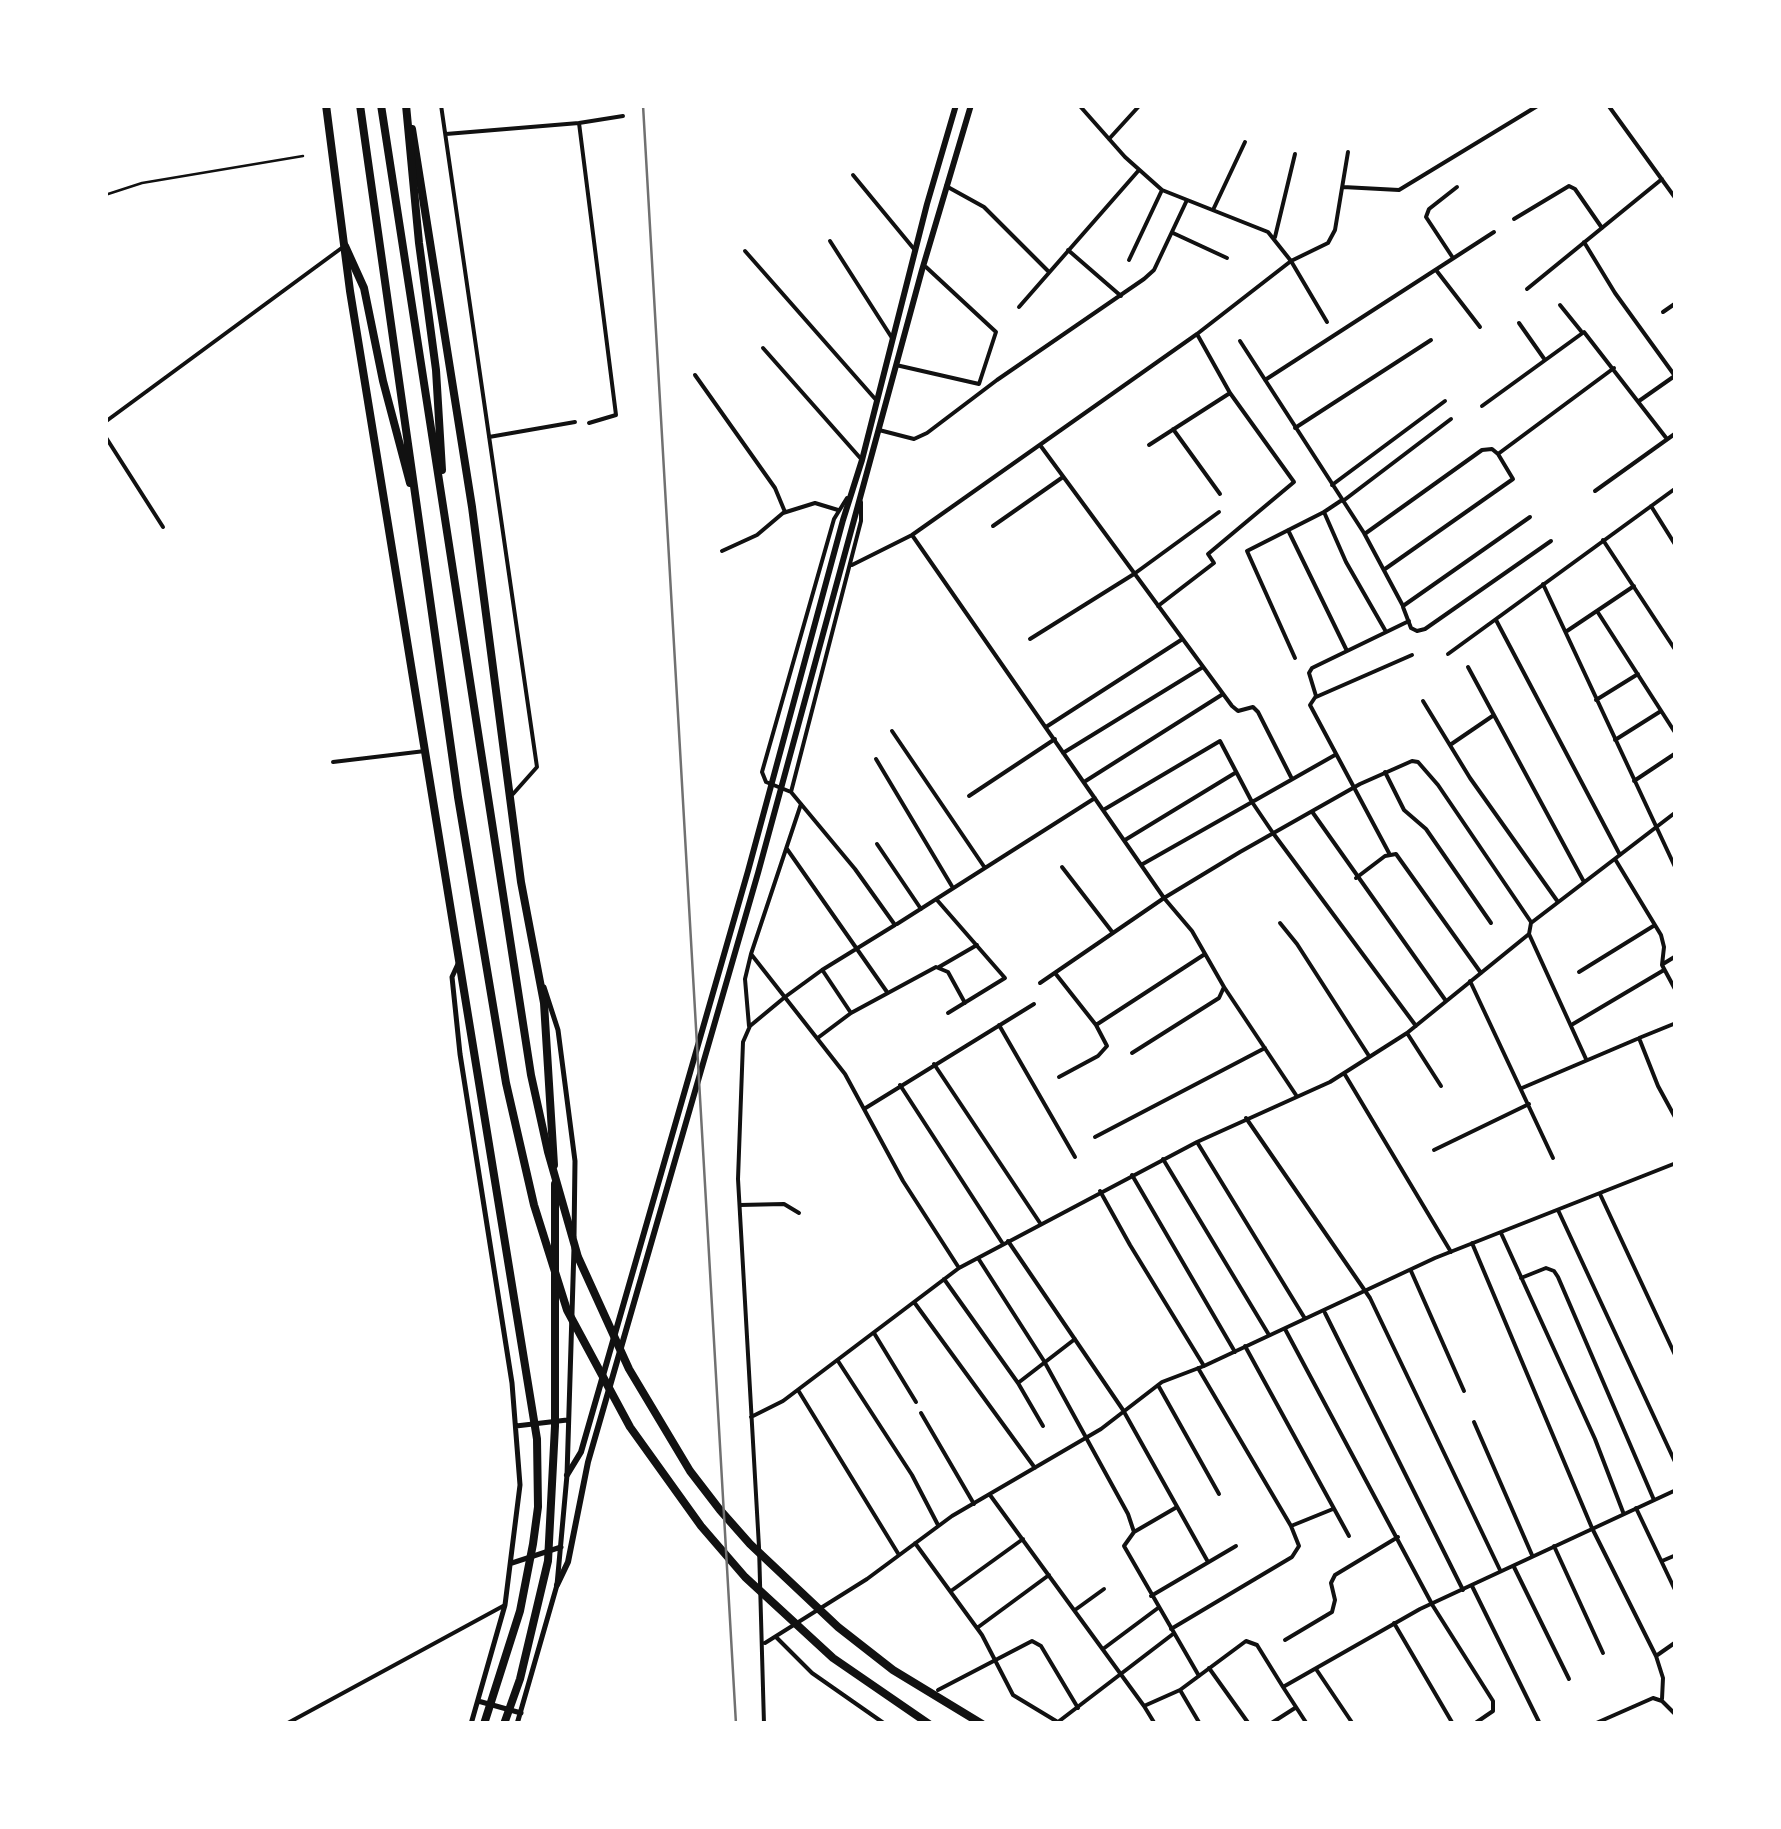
<!DOCTYPE html>
<html>
<head>
<meta charset="utf-8">
<style>
	body { margin:0 }
	#map { position:relative; width:1781px; height:1829px; overflow:hidden; background:#fff; font-family:Figtree,sans-serif }
	canvas { display:block }
	.frame { position:absolute; inset:0; border:108px solid #fff; pointer-events:none }
</style>
</head>
<body>
<div id="map">
<canvas width="1781" height="1829"></canvas>
<div class="frame"></div>
</div>
<script>
const context = document.querySelector('canvas').getContext('2d');
context.lineJoin = 'round';
const shape = rows => new Path2D(rows.map(r => 'M' + r).join(''));
function stroke(path, color, width, dash) { context.strokeStyle = color; context.lineWidth = width; context.lineCap = dash ? 'butt' : 'round'; context.setLineDash(dash || []); context.stroke(path); }
const service = shape([
	[105,195,142,183,303,156]
]);
const minor = shape([
	[441,105,537,767,513,794],
	[1079,105,1125,157,1162,190,1268,232,1291,261,1327,322],
	[1608,105,1676,199],
	[579,123,623,116],
	[446,134,579,123,616,415,589,423],
	[1109,139,1140,105],
	[853,175,914,249],
	[946,186,984,207,1049,272],
	[1343,187,1399,190,1539,105],
	[1213,210,1245,142],
	[1514,219,1569,186,1575,189,1602,228],
	[1173,233,1227,258],
	[1275,237,1295,154],
	[830,241,892,338],
	[1584,242,1615,293,1675,376],
	[1068,250,1121,296],
	[745,251,877,401],
	[1453,258,1426,217,1429,209,1457,187],
	[1129,260,1162,190],
	[1436,270,1480,327],
	[1527,289,1662,179],
	[1560,305,1581,331],
	[1019,307,1139,170],
	[1663,312,1676,303],
	[1519,323,1545,360],
	[1240,341,1364,533,1403,606,1530,517],
	[763,348,862,460],
	[896,365,979,384,996,332,926,267],
	[695,375,775,488,785,512],
	[1265,380,1494,232],
	[1639,401,1676,375],
	[1482,406,1584,332,1667,439],
	[105,422,343,247],
	[1295,428,1431,340],
	[1173,429,1220,494],
	[879,430,914,439,927,433,997,380,1144,279,1154,270,1187,200],
	[105,436,163,527],
	[489,437,575,422],
	[1040,445,1232,706,1238,711,1253,707,1258,712,1292,779],
	[1149,445,1230,393,1197,334],
	[1332,485,1445,401],
	[1595,491,1676,433],
	[1342,500,1324,512,1346,562,1385,630],
	[1343,501,1451,419],
	[1651,506,1676,546],
	[993,526,1063,477],
	[1288,530,1347,651],
	[1366,533,1482,450,1492,449,1498,454],
	[912,535,1164,898,1192,931,1224,987,1219,998,1132,1053],
	[1603,540,1676,651],
	[722,551,757,535,783,513,815,503,838,510],
	[852,565,912,535,1197,334,1291,261,1328,243,1335,230,1348,152],
	[1385,569,1513,479,1498,454,1614,368],
	[1543,584,1676,869],
	[1158,606,1214,563,1208,554,1294,482,1230,393],
	[1403,607,1411,628,1417,631,1425,629,1551,541],
	[1597,611,1676,734],
	[1496,620,1620,855],
	[1567,631,1634,586],
	[1030,639,1134,574,1219,512],
	[1448,654,1676,488],
	[1295,658,1247,551,1324,512],
	[1468,667,1584,882],
	[1316,697,1412,655],
	[1596,700,1638,674],
	[1423,701,1470,778,1558,902],
	[1046,727,1181,640],
	[892,731,985,868],
	[1615,740,1661,711],
	[1450,745,1494,715],
	[1063,753,1203,667],
	[876,759,953,888],
	[333,762,425,751],
	[1385,772,1404,810,1426,829,1491,923],
	[1634,781,1676,753],
	[1084,782,1223,694],
	[791,792,766,782,762,772,834,519,847,498],
	[969,796,1055,739],
	[1105,809,1220,741,1252,802,1273,833,1416,1026],
	[1313,813,1446,1001],
	[1125,840,1235,773],
	[877,844,921,909],
	[787,849,887,992],
	[1389,853,1310,705,1316,696,1309,673,1312,668,1409,621],
	[1615,859,1661,935,1664,947,1662,965,1676,991],
	[1141,865,1335,755],
	[1062,867,1113,933],
	[1356,878,1385,856,1396,854,1481,973],
	[937,900,1005,978,948,1013],
	[1280,923,1297,944,1369,1056],
	[897,924,1095,798],
	[1529,934,1586,1059],
	[751,954,845,1074,903,1181,959,1268],
	[1663,964,1676,956],
	[939,967,977,945],
	[823,971,851,1013],
	[1579,972,1655,925],
	[1055,973,1096,1025,1107,1046,1098,1056,1059,1077],
	[1470,981,1553,1158],
	[1040,983,1164,898,1240,852,1360,784,1412,761,1418,762,1438,785,1531,922],
	[1224,987,1296,1095],
	[1676,1023,1639,1038,1658,1086,1676,1119],
	[1573,1024,1664,970],
	[999,1025,1075,1157],
	[1096,1025,1205,954],
	[749,1026,745,979,751,954,801,804],
	[1407,1033,1441,1086],
	[819,1037,851,1013,936,967,948,972,965,1003],
	[934,1064,1040,1223],
	[1344,1073,1451,1252],
	[900,1085,1003,1244],
	[1522,1088,1637,1039],
	[864,1109,1034,1004],
	[1246,1118,1370,1298,1500,1570],
	[1095,1137,1265,1048],
	[1197,1142,1304,1317],
	[1434,1150,1529,1104],
	[1163,1159,1269,1335],
	[1132,1175,1235,1352],
	[1100,1191,1130,1245,1204,1366],
	[1600,1194,1676,1357],
	[740,1205,784,1204,799,1213],
	[1558,1210,1676,1464],
	[1501,1233,1595,1439,1623,1512],
	[1008,1241,1123,1410,1208,1562],
	[1472,1243,1592,1528,1656,1656],
	[978,1258,1044,1361,1128,1514,1134,1532,1124,1546,1199,1676],
	[1411,1271,1464,1391],
	[1521,1278,1546,1268,1554,1271,1558,1277,1654,1500],
	[944,1279,1018,1383],
	[914,1302,1035,1468],
	[1325,1313,1463,1590],
	[1285,1329,1433,1606,1493,1701,1493,1711,1474,1724],
	[874,1333,916,1402],
	[1245,1346,1349,1536],
	[838,1361,912,1475,938,1525],
	[1158,1385,1219,1494],
	[798,1390,899,1555],
	[921,1413,974,1504],
	[751,1417,783,1401,959,1268,1197,1142,1330,1082,1407,1033,1529,934,1531,923,1676,812],
	[1474,1422,1532,1555],
	[1043,1426,1018,1383,1075,1339],
	[990,1495,1144,1706,1180,1690,1246,1641,1257,1645,1283,1687,1420,1609,1676,1490],
	[1636,1508,1676,1592],
	[1291,1526,1333,1509],
	[1134,1532,1177,1507],
	[915,1543,982,1635,1013,1695,1061,1724],
	[1554,1546,1603,1653],
	[1662,1561,1676,1555],
	[1514,1567,1569,1679],
	[1472,1586,1540,1724],
	[951,1591,1023,1539],
	[1151,1596,1236,1546],
	[1075,1610,1104,1589],
	[1394,1623,1453,1724],
	[977,1628,1049,1575],
	[1171,1629,1292,1557,1299,1546,1291,1526,1198,1368],
	[776,1637,812,1673,885,1724],
	[1285,1640,1332,1612,1335,1600,1331,1583,1335,1575,1398,1537],
	[765,1643,867,1579,952,1516,1101,1429,1162,1382,1204,1366,1435,1258,1676,1163],
	[1103,1649,1158,1608],
	[1209,1668,1249,1724],
	[1316,1669,1353,1724],
	[1283,1687,1307,1724],
	[938,1690,1032,1641,1041,1646,1078,1708],
	[1180,1690,1200,1724],
	[1662,1699,1663,1678,1656,1656,1676,1642],
	[1144,1706,1155,1724],
	[1058,1722,1173,1634],
	[286,1724,505,1605],
	[764,1724,759,1547,738,1179,743,1042,750,1026,785,997,822,970,895,925,855,869,791,792,861,521,861,502],
	[1270,1724,1295,1708],
	[1594,1724,1653,1698,1662,1701,1676,1715]
]);
const tertiary = shape([
	[458,964,452,977,460,1054,512,1383,520,1485,505,1605,471,1724],
	[544,987,558,1030,575,1161,574,1237],
	[516,1426,567,1420],
	[512,1563,561,1547],
	[478,1701,521,1713],
	[517,1724,557,1585,567,1475,574,1248]
]);
const secondary = shape([
	[567,1475,581,1452,748,871,843,520,862,460,927,204,956,105],
	[557,1585,568,1562,588,1462,758,873,922,270,971,105]
]);
const trunk = shape([
	[326,105,350,291,537,1439,538,1507,533,1544,520,1611,484,1724],
	[412,129,472,507,521,882,544,1003,554,1165],
	[504,1724,520,1679,548,1561,555,1426,555,1184]
]);
const motorway = shape([
	[360,105,458,797,506,1083,534,1205,567,1310,630,1427,701,1526,745,1577,833,1658,929,1724],
	[381,105,531,1075,548,1152,578,1257,629,1369,690,1471,720,1510,750,1544,838,1627,893,1670,982,1724],
	[406,105,419,243,436,370,442,470],
	[345,246,364,288,383,381,410,483]
]);
const rail = shape([
	[643,105,736,1724]
]);
stroke(service, '#111', 2.5);
stroke(minor, '#111', 4);
stroke(tertiary, '#111', 5);
stroke(secondary, '#111', 6);
stroke(trunk, '#111', 8);
stroke(motorway, '#111', 8);
stroke(rail, '#707070', 2.5);
</script>
</body>
</html>
